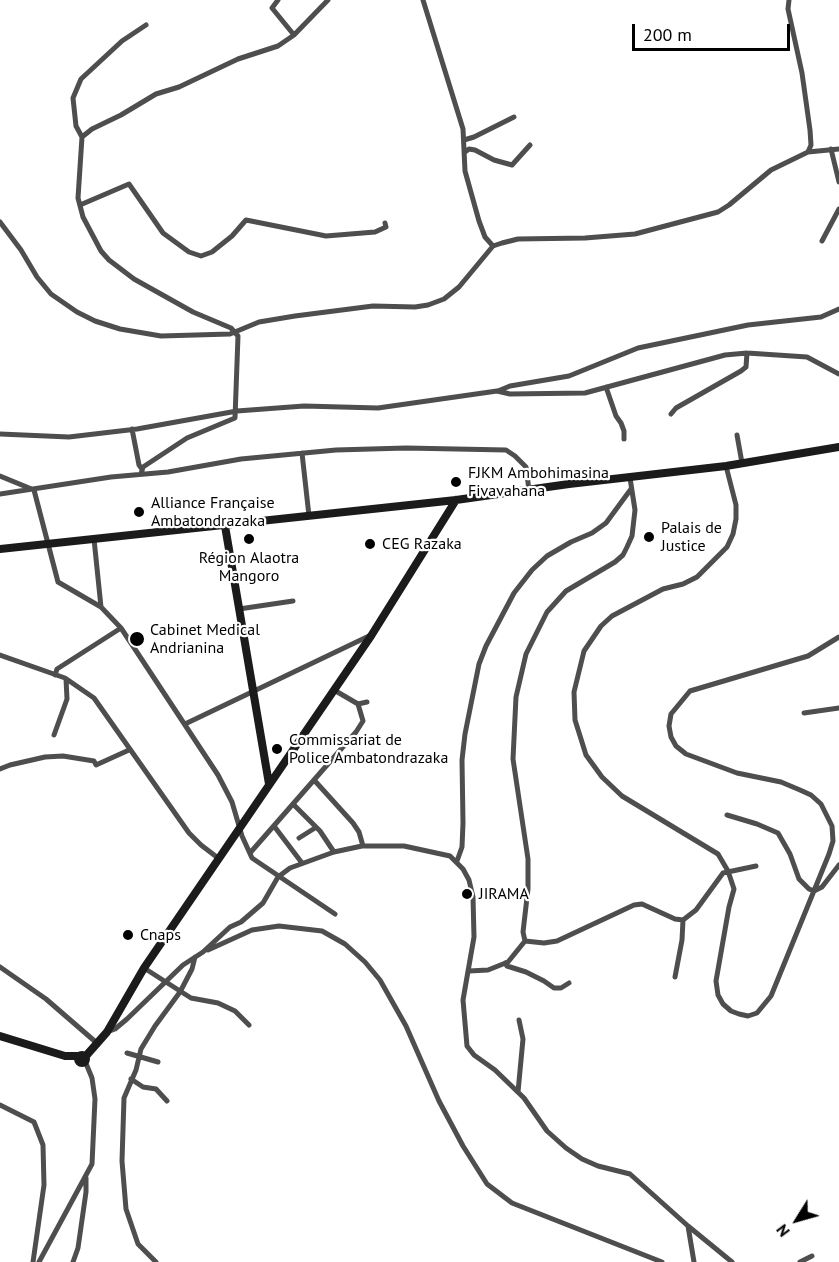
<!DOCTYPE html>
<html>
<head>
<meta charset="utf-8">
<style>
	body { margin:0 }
	#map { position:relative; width:839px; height:1262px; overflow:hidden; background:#fff; font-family:"PT Sans",sans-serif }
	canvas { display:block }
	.north { position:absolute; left:767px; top:1190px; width:60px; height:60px; -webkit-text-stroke:4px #fff; paint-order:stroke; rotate:233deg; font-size:16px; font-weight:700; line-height:24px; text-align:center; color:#000 }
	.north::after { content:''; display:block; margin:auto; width:21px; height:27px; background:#000; clip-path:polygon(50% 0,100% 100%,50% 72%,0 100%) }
	.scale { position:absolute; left:632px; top:24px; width:158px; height:27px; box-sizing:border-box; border:3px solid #000; border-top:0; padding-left:8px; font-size:18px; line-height:21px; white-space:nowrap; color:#000; -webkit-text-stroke:4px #fff; paint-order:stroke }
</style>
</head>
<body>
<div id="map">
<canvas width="839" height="1262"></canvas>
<div class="north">N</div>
<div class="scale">200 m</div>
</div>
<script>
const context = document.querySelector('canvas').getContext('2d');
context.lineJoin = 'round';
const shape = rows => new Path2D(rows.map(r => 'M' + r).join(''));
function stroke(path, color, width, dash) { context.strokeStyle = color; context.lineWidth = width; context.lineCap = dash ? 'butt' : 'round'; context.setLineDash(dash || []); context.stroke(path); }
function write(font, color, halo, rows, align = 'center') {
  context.font = font + ' "PT Sans",sans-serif'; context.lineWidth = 4.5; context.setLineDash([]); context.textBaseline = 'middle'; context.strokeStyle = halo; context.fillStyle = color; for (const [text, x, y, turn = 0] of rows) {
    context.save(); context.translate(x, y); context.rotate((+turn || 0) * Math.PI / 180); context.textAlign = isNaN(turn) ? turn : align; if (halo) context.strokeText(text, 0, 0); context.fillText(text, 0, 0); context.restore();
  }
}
const street = shape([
	[278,0,272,8,294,35],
	[423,0,463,129,465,171,479,221,485,237,493,246],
	[789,0,788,9,802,73,810,130,811,145,808,152],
	[82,137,76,126,73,98,81,79,122,41,146,25],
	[464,140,474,137,514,117],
	[831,149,839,182],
	[465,152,469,149,475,150,494,160,512,165,530,145],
	[80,205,129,184,163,233,189,252,201,256,212,252,232,236,246,220,326,236,375,232,386,227,385,223],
	[0,222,21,250,37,277,51,294,77,312,95,321,120,329,161,336,230,334,259,322,295,316,373,306,415,307,428,305,444,299,459,287,493,246,502,243,518,239,585,238,635,234,718,212,729,205,771,170,808,152,839,149],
	[822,241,839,209],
	[606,387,616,416,621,423,624,431,624,439],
	[498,391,510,386,569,376,638,348,748,325,821,317,839,309],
	[671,414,676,408,741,371,746,367,747,353],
	[132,429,139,465,142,469],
	[0,434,69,437,137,429,237,411,304,406,378,408,497,391,510,394,585,393,725,355,747,353,807,357,839,374],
	[737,435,742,463],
	[302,453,309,516],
	[726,466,736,505,736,519,733,534,727,547,697,577,683,584,663,589,612,616,601,626,584,651,574,692,575,720,581,739,586,755,602,777,622,796,718,854,728,871,734,889,729,907,716,981,718,995,723,1004,731,1011,739,1014,748,1016,757,1013,771,996,829,854,833,841,832,826,821,804,811,795,800,790,781,782,737,773,686,754,676,746,671,737,669,726,671,714,690,691,808,656,839,637],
	[141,474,143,467,187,438,235,418,238,336,231,328,193,312,134,279,109,260,101,251,83,217,78,198,82,137,92,129,121,115,156,94,179,87,238,59,278,46,294,35,328,0],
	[0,476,34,490,58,582,101,607],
	[0,494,111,477,168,472,241,459,336,450,406,448,506,450,515,456,526,467,529,490],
	[94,539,101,607,121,628,218,775,232,802,242,836,252,858,335,914],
	[239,609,293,601],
	[0,655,65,678,94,698,189,833,201,845,218,858],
	[55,675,57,669,121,628],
	[334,690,358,704,367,702],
	[804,713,839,708],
	[185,724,369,636],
	[54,735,67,699,66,679],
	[0,769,10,765,45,757,63,756,94,761,96,765,129,750],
	[315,781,353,823,359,832,363,846],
	[294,805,320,831,334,852],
	[727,815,757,824,778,833,790,854,799,879,809,889,814,891,822,887,839,865],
	[274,826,302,863],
	[299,838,315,828],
	[250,853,356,732,363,721,358,704],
	[457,861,462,847,463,823,462,760,465,734,479,664,486,646,514,593,532,570,547,556,571,542,592,533,606,523,631,489],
	[525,941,523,932,528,889,528,859,513,759,516,697,526,654,547,612,566,591,615,562,623,555,627,547,632,536,635,510,630,478],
	[525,941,544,943,557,941,634,905,642,904,675,919,683,920,696,910,723,873,756,866],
	[208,950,252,930,279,926,322,931,345,944,365,962,380,980,406,1026,439,1101,463,1146,487,1184,512,1203,662,1262],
	[505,963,507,966,526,972,544,981,554,988,561,988,569,983],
	[0,967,46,999,98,1044],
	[144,968,191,998,218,1003,235,1011,249,1025],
	[469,971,488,970,508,962,525,941],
	[675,977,682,940,683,920],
	[107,1032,115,1029,127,1019,183,965,203,952,230,927,241,922,263,903,278,877,290,868,334,852,362,846,404,846,450,856,463,869,469,880,473,897,474,937,463,1000,467,1046,474,1055,495,1070,524,1098,547,1131,566,1148,582,1159,598,1166,630,1174,688,1226,694,1262],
	[127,1053,158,1062],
	[131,1079,143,1087,156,1089,167,1101],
	[518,1092,523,1039,519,1020],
	[0,1105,34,1122,43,1145,44,1185,33,1262],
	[688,1226,732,1262],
	[39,1262,92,1164,95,1099,92,1078,85,1061],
	[73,1262,78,1248,86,1192,86,1178],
	[156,1262,138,1244,126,1209,122,1161,124,1098,136,1070,141,1049,155,1026,180,992,192,969,195,957],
	[800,1262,812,1256]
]);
const secondary = shape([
	[225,526,269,784],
	[0,549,456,500,569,484,726,466,839,447],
	[0,1036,65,1056,80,1056],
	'78 1059a4 4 0 1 1 8 0a4 4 0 1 1-8 0Z',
	[85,1057,107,1032,144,968,371,636,456,500]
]);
const markers = [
	[456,482,6,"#000"],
	[139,512,6,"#000"],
	[649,537,6,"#000"],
	[249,539,6,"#000"],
	[370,544,6,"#000"],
	[137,639,8,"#000"],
	[277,749,6,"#000"],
	[467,894,6,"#000"],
	[128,935,6,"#000"]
];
const poiNames = [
	["FJKM Ambohimasina",468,473],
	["Fivavahana",468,491],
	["Alliance Française",151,503],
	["Ambatondrazaka",151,521],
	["Palais de",661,528],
	["Justice",661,546],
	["CEG Razaka",382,544],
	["Région Alaotra",249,558,"center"],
	["Mangoro",249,576,"center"],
	["Cabinet Medical",150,630],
	["Andrianina",150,648],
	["Commissariat de",289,740],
	["Police Ambatondrazaka",289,758],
	["JIRAMA",479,894],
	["Cnaps",140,935]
];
stroke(street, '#4e4e4e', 5);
stroke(secondary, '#1b1b1b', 8);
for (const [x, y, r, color] of markers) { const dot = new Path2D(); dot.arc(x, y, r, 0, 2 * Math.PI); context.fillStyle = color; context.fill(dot); stroke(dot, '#fff', 2); }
write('16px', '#000', '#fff', poiNames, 'left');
</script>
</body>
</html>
